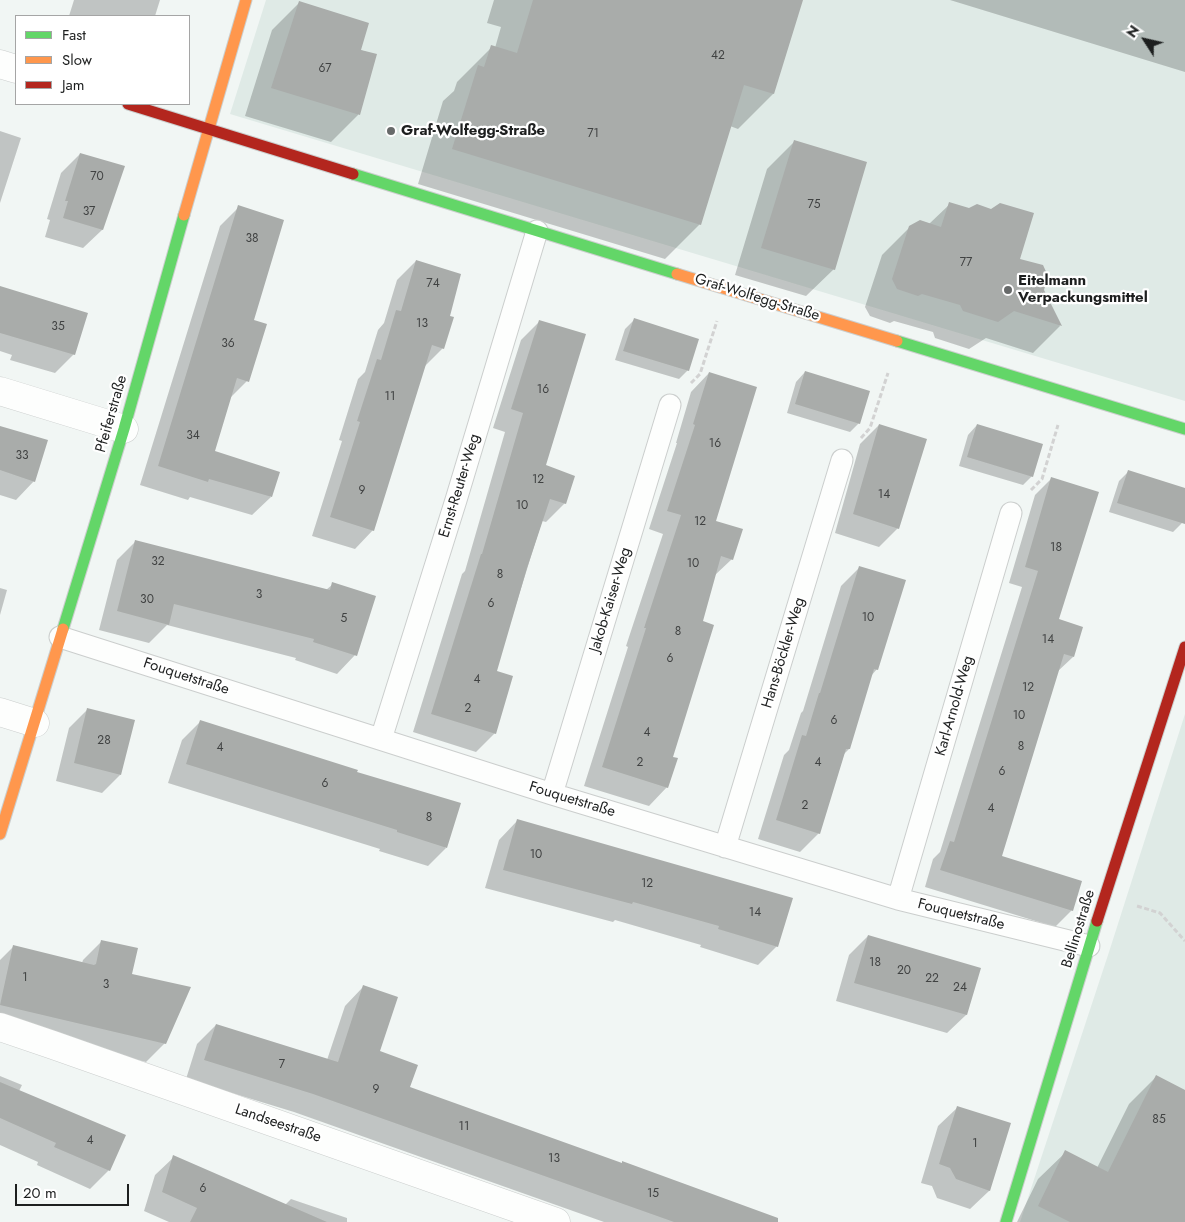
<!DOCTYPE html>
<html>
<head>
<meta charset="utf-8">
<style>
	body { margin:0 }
	#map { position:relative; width:1185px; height:1222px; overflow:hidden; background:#f1f6f4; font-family:Jost,sans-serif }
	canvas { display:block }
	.legend { position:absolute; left:15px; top:15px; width:175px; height:90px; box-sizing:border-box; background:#fff; border:1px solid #a5a5a5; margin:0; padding:6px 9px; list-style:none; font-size:15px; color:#1d1f1f }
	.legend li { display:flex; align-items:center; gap:10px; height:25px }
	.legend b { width:25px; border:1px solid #a5a5a5 }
	.north { position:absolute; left:1120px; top:15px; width:50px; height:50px; -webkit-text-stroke:4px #fff; paint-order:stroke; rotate:305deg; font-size:14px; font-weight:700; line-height:20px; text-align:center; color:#1d1f1f }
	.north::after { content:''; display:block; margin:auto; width:18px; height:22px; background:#1d1f1f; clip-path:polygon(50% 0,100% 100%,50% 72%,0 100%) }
	.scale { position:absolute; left:15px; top:1184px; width:114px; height:22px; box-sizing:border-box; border:2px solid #1d1f1f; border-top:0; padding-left:6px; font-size:15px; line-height:18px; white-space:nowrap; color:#1d1f1f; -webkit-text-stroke:4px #fff; paint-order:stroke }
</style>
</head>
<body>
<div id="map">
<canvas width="1185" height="1222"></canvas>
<ul class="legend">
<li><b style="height:6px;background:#63d668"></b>Fast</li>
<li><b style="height:6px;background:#ff974d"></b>Slow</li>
<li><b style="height:6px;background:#b3261e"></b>Jam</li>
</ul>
<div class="north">N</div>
<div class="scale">20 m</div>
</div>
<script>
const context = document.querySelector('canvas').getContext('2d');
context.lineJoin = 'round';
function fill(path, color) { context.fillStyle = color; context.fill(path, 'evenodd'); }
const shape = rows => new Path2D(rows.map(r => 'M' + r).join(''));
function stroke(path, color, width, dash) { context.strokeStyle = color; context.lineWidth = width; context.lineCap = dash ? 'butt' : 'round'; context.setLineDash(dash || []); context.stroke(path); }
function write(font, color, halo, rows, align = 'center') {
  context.font = font + ' Jost,sans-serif'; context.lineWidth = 4.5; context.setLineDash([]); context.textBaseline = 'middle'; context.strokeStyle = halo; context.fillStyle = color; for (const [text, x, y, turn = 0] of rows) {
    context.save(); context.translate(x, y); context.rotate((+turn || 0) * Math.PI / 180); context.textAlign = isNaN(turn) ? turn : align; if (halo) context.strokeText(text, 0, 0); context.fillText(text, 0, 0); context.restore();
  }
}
const built = shape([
	[266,0,1185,0,1185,401,230,114],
	[1185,714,1185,1222,1020,1222,1109,952]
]);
const shadow = shape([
	[74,0,160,0,155,16,69,16],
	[494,0,801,0,773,94,738,129,730,126,700,224,665,259,418,184,443,101,454,91,457,82,492,47,495,48,501,27,487,23],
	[950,0,1185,0,1185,72],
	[299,3,360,50,376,55,358,115,331,142,245,116,272,30],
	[0,131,21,138,0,203],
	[795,141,834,269,806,296,735,275,767,169],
	[80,154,123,167,102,230,83,248,45,237,50,220,47,219,61,173],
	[950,204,1019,260,1043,291,1060,326,1033,353,986,338,969,349,935,338,933,332,894,321,890,323,870,316,865,307,882,255,910,227,929,224],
	[239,207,252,321,247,381,229,399,214,452,271,497,252,515,190,497,188,500,140,485,220,226],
	[416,261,449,317,443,348,423,368,373,530,355,549,312,536,342,441,339,440,358,379,365,372,378,330,384,323,397,280],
	[0,287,74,354,55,373,10,360,12,355,0,351],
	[634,320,688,370,679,379,615,360,625,329],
	[540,321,544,466,565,503,546,522,542,521,495,672,495,733,476,752,413,732,462,574,465,571,505,432,493,428,521,340],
	[805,372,859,423,850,432,787,413,796,382],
	[709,373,715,522,732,559,714,576,701,622,671,758,667,787,649,806,584,786,628,647,626,646,663,534,649,529,677,443,676,443,691,392],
	[879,425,898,528,879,547,835,533,860,444],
	[977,425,1032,476,1023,485,959,466,968,435],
	[0,427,34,481,16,500,0,495],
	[1128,472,1185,489,1185,514,1182,523,1173,532,1109,512,1119,481],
	[1052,478,1058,620,1073,657,1057,672,1000,857,1072,910,1055,927,925,887,933,859,940,852,1022,587,1009,583,1035,495],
	[136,541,326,590,333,584,355,655,337,674,295,660,296,658,167,625,149,643,99,630,117,560],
	[860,567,877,669,871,676,849,749,844,754,819,833,800,852,758,839,784,755,789,750,801,713,803,711,841,586],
	[0,588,7,590,0,615],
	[88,709,120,775,102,793,56,781,69,728],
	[201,721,356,772,446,848,428,866,379,851,380,849,168,783,182,740],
	[517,821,777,946,758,965,700,947,701,945,615,920,613,922,485,888,499,840],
	[868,936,980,969,966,1015,947,1033,836,1001,849,955],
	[102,941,130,975,165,1043,146,1062,0,1027,0,960,13,947,82,963,83,960],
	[363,987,379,1052,408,1088,766,1222,604,1222,294,1112,186,1079,197,1044,216,1025,327,1060,345,1006],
	[0,1076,22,1085,19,1091,109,1170,90,1189,37,1165,38,1162,0,1145],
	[1156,1077,1185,1091,1185,1222,1017,1222,1038,1179,1066,1152,1097,1168,1129,1104],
	[957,1108,1009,1124,989,1191,970,1209,937,1198,932,1186,921,1183,938,1126],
	[174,1157,285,1205,291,1199,347,1218,347,1222,169,1222,144,1211,155,1175]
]);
const building = shape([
	[533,0,803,0,774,94,744,85,701,225,452,149,478,65,484,67,491,45,517,53],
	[299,1,369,23,361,50,377,54,360,115,271,88],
	[794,140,867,162,835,270,761,248],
	[80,153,125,166,103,230,63,218,68,201,65,201],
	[949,202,969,208,977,204,991,209,1000,203,1034,213,1020,259,1043,265,1048,276,1044,290,1062,326,1014,311,998,322,963,311,960,305,922,294,918,296,897,289,892,279,909,226,920,220,941,227],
	[238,205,284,220,254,320,267,324,249,382,237,378,215,451,280,472,272,497,209,479,208,482,158,466],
	[416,260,461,274,450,316,454,317,444,349,432,345,374,531,330,517,360,422,357,421,377,359,381,360,396,310,401,311],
	[0,286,88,313,75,355,0,333],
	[634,318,699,339,689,371,623,351],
	[539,320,586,334,546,465,575,476,566,504,550,499,527,568,497,671,513,676,496,734,431,714,481,554,482,554,523,413,511,409],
	[805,371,870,391,860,424,795,404],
	[709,372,757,387,716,521,743,529,733,560,721,556,703,621,714,625,673,757,678,758,668,788,602,767,646,628,644,628,681,515,667,511,695,425,693,424],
	[879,424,927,439,899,529,853,514],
	[977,424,1043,444,1033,477,967,457],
	[0,426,48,440,35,482,0,470],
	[1128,470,1185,488,1185,524,1117,503],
	[1051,477,1099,492,1059,619,1083,627,1074,657,1064,654,1002,856,1082,881,1073,911,940,870,950,841,954,842,1038,571,1025,567],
	[135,540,330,590,332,582,376,596,357,656,313,642,314,639,174,604,169,625,117,611],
	[859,566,906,580,878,670,874,669,850,749,846,749,820,834,776,820,802,735,806,736,819,693,820,693],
	[87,708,135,720,121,775,74,763],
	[200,720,358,770,357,772,461,803,447,848,397,832,397,830,186,764],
	[517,819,793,898,778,947,718,929,719,926,633,902,632,904,503,870],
	[868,935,981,968,967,1015,854,983],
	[101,940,138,948,132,974,191,987,166,1044,0,1005,13,945,94,965,96,964],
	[363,985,398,997,380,1051,418,1065,410,1087,622,1163,622,1161,778,1218,778,1222,674,1222,313,1094,204,1060,216,1024,338,1062],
	[1156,1075,1185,1090,1185,1222,1070,1222,1038,1206,1065,1150,1108,1172],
	[0,1082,126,1135,110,1171,54,1147,56,1143,0,1118],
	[957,1106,1011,1123,990,1191,956,1179,950,1168,939,1164],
	[173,1155,327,1222,190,1222,197,1208,162,1192]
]);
const path = shape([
	[691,383,700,374,717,321],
	[861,438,870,428,888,373],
	[1031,490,1042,479,1058,425],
	[1137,906,1160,913,1185,941]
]);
const lane = shape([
	[60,637,552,794,898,899,1089,946],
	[381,739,456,500,537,231],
	[552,794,670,405],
	[725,847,842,460],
	[898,899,1011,513]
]);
const street = shape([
	[0,64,16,69],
	[0,391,124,429],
	[0,712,35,723],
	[0,1027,53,1045,556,1222]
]);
const fast = shape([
	[353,174,677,274],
	[897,341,1185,429],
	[63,629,124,429,184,215],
	[1006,1222,1097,921]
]);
const slow = shape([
	[184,215,246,0],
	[677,274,897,341],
	[0,834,63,629]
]);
const jam = shape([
	[128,104,353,174],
	[1097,921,1185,647]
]);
const markers = [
	[391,131,5,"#676a6a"],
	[1008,290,5,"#676a6a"]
];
const numberNames = [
	["42",718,56],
	["67",325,69],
	["71",593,134],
	["70",97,177],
	["75",814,205],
	["37",89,212],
	["38",252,239],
	["77",966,263],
	["74",433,284],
	["13",422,324],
	["35",58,327],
	["36",228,344],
	["16",543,390],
	["11",390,397],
	["34",193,436],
	["16",715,444],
	["33",22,456],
	["12",538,480],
	["9",362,491],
	["14",884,495],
	["10",522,506],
	["12",700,522],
	["18",1056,548],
	["32",158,562],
	["10",693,564],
	["8",500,575],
	["3",259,595],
	["30",147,600],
	["6",491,604],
	["10",868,618],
	["5",344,619],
	["8",678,632],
	["14",1048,640],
	["6",670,659],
	["4",477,680],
	["12",1028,688],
	["2",468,709],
	["10",1019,716],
	["6",834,721],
	["4",647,733],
	["28",104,741],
	["8",1021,747],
	["4",220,748],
	["2",640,763],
	["4",818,763],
	["6",1002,772],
	["6",325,784],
	["2",805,806],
	["4",991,809],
	["8",429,818],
	["10",536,855],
	["12",647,884],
	["14",755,913],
	["18",875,963],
	["20",904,971],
	["1",25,978],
	["22",932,979],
	["3",106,985],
	["24",960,988],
	["7",282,1065],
	["9",376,1090],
	["85",1159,1120],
	["11",464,1127],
	["4",90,1141],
	["1",975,1144],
	["13",554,1159],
	["6",203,1189],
	["15",653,1194]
];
const poiNames = [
	["Graf-Wolfegg-Straße",401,131],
	["Eitelmann",1018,281],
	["Verpackungsmittel",1018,298]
];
const streetNames = [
	["Graf-Wolfegg-Straße",757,298,17],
	["Pfeiferstraße",112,414,-74],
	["Ernst-Reuter-Weg",460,486,-73],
	["Jakob-Kaiser-Weg",611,600,-73],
	["Hans-Böckler-Weg",784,653,-73],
	["Fouquetstraße",186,677,18],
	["Karl-Arnold-Weg",955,706,-74],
	["Fouquetstraße",572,800,17],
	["Fouquetstraße",961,915,14],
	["Bellinostraße",1079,929,-73],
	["Landseestraße",278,1124,19]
];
fill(built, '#dfeae6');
fill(shadow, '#0003');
fill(building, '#a9acaa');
stroke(lane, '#cbcecd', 23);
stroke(street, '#cbcecd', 29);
stroke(fast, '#cbcecd', 13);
stroke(slow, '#cbcecd', 13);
stroke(jam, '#cbcecd', 13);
stroke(path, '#d2d2d2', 3, [5, 2.5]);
stroke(lane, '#fdfefd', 21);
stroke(street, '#fdfefd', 28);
stroke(fast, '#63d668', 11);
stroke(slow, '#ff974d', 11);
stroke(jam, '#b3261e', 11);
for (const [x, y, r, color] of markers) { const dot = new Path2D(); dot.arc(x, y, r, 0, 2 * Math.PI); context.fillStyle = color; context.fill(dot); stroke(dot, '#fff', 2); }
write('12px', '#404242', null, numberNames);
write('bold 15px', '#1d1f1f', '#fff', poiNames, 'left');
write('15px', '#1d1f1f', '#fff', streetNames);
</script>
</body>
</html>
